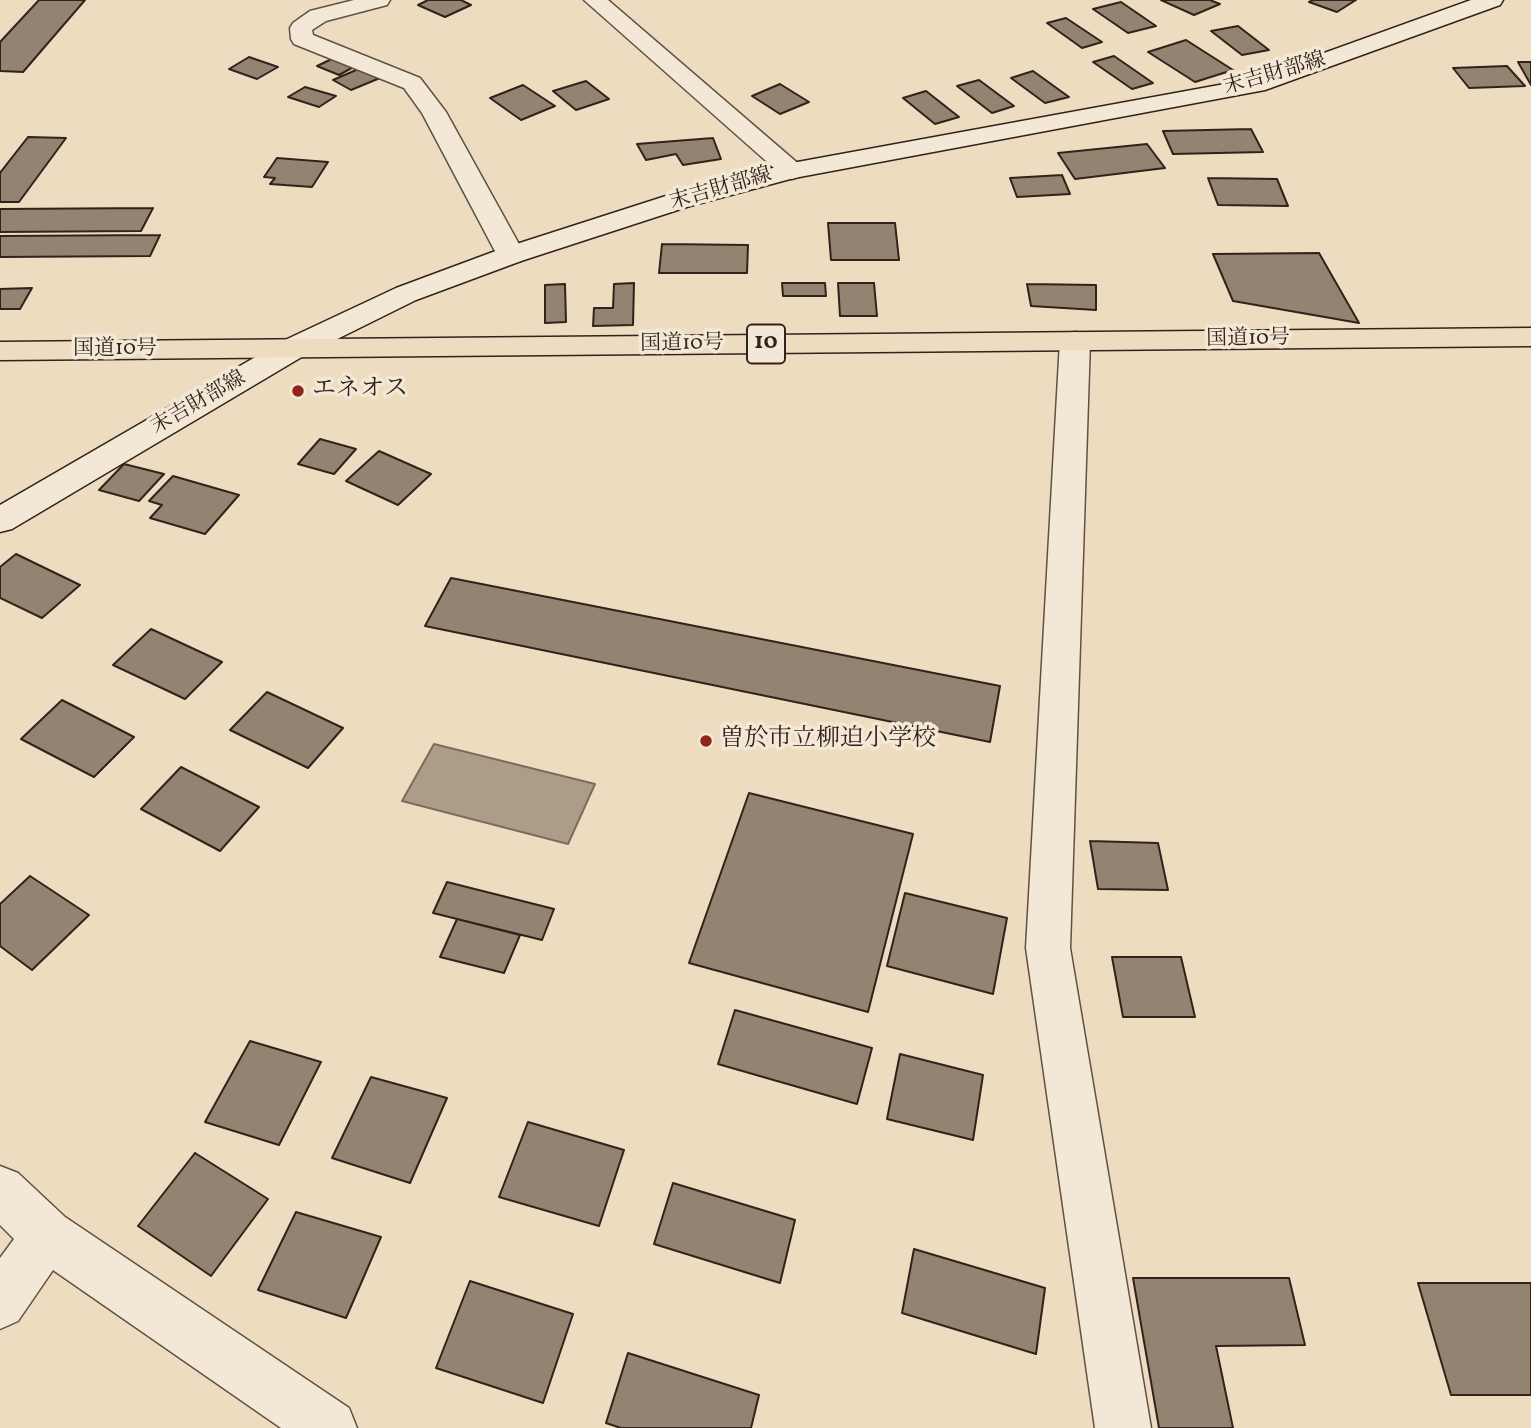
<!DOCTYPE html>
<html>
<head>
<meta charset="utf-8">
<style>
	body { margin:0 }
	canvas { display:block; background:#eddcbf }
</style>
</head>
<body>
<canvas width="1531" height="1428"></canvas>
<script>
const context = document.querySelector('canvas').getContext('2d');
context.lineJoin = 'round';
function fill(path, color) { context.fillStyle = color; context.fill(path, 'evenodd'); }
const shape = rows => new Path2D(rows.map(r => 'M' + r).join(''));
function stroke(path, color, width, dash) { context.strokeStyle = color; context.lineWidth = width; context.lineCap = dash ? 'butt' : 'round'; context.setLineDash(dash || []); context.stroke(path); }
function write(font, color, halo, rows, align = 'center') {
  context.font = font + ' Vollkorn,"Noto Serif JP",serif'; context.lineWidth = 7; context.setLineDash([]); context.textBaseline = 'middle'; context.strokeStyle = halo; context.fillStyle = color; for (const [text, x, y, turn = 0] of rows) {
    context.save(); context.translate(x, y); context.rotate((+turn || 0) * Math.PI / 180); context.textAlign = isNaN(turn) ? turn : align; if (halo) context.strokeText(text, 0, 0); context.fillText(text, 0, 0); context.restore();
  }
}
const water = shape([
	[434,744,595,784,568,844,402,801,434,744]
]);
const building = shape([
	[39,0,85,0,23,72,0,71,0,42,39,0],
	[428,0,461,0,471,5,445,17,418,5,428,0],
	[1161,0,1210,0,1220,4,1194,15,1161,0],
	[1313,0,1356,0,1337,12,1309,2,1313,0],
	[1121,2,1156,26,1128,33,1093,9,1121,2],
	[1066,18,1102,42,1082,48,1047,23,1066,18],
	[1238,26,1269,50,1242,55,1211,31,1238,26],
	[1186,40,1233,70,1195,82,1148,52,1186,40],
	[338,56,359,64,339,75,317,66,338,56],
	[1114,56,1153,83,1132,89,1093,62,1114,56],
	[249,57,278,67,257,79,229,69,249,57],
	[1518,62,1531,62,1531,85,1518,62],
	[1507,66,1525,86,1469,88,1453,68,1507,66],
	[363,67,380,78,351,90,333,80,363,67],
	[1033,71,1069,97,1045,103,1011,78,1033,71],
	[979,80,1014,106,992,113,957,86,979,80],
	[586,81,609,99,576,110,553,91,586,81],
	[780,84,809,102,780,114,752,96,780,84],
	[523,85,555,106,521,120,490,98,523,85],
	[305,87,336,96,319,107,288,97,305,87],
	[926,91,959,117,935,124,903,98,926,91],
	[1251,129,1263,152,1173,154,1163,131,1251,129],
	[28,137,66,138,19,202,0,202,0,173,28,137],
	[713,138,721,159,683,165,676,154,646,160,637,144,713,138],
	[1147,144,1165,168,1075,179,1058,153,1147,144],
	[277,158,328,162,312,187,270,184,275,178,264,177,277,158],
	[1062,175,1070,194,1017,197,1010,178,1062,175],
	[1208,178,1277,179,1288,206,1218,205,1208,178],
	[153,208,141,231,0,232,0,209,153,208],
	[828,223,895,223,899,260,831,260,828,223],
	[160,235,150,256,0,257,0,236,160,235],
	[662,244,748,245,747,273,659,273,662,244],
	[1319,253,1359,323,1233,301,1213,254,1319,253],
	[634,283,633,325,593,326,594,308,613,308,614,284,634,283],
	[782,283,825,283,826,296,783,296,782,283],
	[838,283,874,283,877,316,840,316,838,283],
	[565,284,566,322,545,323,545,285,565,284],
	[1027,284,1096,285,1096,310,1031,306,1027,284],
	[32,288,20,309,0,309,0,289,32,288],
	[320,439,356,449,334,474,298,464,320,439],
	[379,451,431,474,398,505,346,481,379,451],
	[124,464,164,474,139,501,99,490,124,464],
	[173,476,239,495,205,534,150,518,162,505,149,501,173,476],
	[16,554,80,585,42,618,0,598,0,567,16,554],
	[451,578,1000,686,990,742,425,626,451,578],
	[151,629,222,662,185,699,113,665,151,629],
	[267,692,343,728,308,768,230,730,267,692],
	[62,700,134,737,94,777,21,739,62,700],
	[181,767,259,807,220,851,141,809,181,767],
	[749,793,913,834,868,1012,689,963,749,793],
	[1090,841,1158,843,1168,890,1098,889,1090,841],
	[30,876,89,915,32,970,0,946,0,904,30,876],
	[447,882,554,909,542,940,433,913,447,882],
	[905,893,1007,918,993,994,887,966,905,893],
	[457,919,520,935,504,973,440,957,457,919],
	[1112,957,1181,957,1195,1017,1123,1017,1112,957],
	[735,1010,872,1048,857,1104,718,1064,735,1010],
	[250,1041,321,1062,279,1145,205,1122,250,1041],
	[900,1054,983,1075,973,1140,887,1119,900,1054],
	[371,1077,447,1098,410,1183,332,1158,371,1077],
	[528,1122,624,1150,599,1226,499,1197,528,1122],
	[195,1153,268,1199,211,1276,138,1226,195,1153],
	[673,1183,795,1220,780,1283,654,1244,673,1183],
	[296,1212,381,1237,346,1318,258,1290,296,1212],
	[914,1249,1045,1288,1036,1354,902,1313,914,1249],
	[1133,1278,1289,1278,1305,1345,1216,1346,1233,1428,1159,1428,1133,1278],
	[470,1281,573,1314,543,1403,436,1368,470,1281],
	[1418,1283,1531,1283,1531,1395,1451,1395,1418,1283],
	[628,1353,759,1395,751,1428,621,1428,606,1423,628,1353]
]);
const street = shape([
	[354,0,390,0,387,5,326,21,312,30,313,35,420,78,446,112,525,255,521,261,511,263,501,261,497,255,422,113,404,88,294,44,291,39,290,28,293,23,310,11,354,0],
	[584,0,608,0,801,166,805,171,801,176,792,179,783,176,584,0],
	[1075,332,1086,334,1090,341,1070,948,1151,1428,1095,1428,1026,948,1060,341,1064,334,1075,332],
	[0,1166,18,1173,65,1217,349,1408,357,1428,281,1428,53,1270,18,1321,0,1329,0,1258,14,1239,0,1225,0,1166]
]);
const secondary = shape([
	[1471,0,1503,0,1500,5,1265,90,794,178,690,206,521,261,416,300,305,355,12,529,0,532,0,505,283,341,396,288,501,249,672,194,792,163,1252,79,1471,0]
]);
const highway = shape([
	[1531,328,1531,346,0,360,0,342,1531,328]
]);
const markers = [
	[298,391,7,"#8f2418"],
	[706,741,7,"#8f2418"]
];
const farStreetnames = [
	["末吉財部線",1275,75,-16],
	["末吉財部線",721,190,-16],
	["国道10号",1248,340,-1],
	["国道10号",682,345,-1],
	["国道10号",115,350],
	["末吉財部線",199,404,-30]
];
const shields = [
	[766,344,38]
];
const shieldNames = [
	["10",766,344]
];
const poiNames = [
	["エネオス",312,391],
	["曽於市立柳迫小学校",720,741]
];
fill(water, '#ad9d88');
stroke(water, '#7c6c5d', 2);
fill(building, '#938371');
stroke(building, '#32221c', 2);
stroke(street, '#615045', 3);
stroke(secondary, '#32221c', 3);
stroke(highway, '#32221c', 3);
fill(street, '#f3e8d5');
fill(secondary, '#f3e8d5');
fill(highway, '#eddcbf');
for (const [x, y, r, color] of markers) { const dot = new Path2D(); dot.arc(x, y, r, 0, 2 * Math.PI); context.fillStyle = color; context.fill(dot); stroke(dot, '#f3e8d5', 2.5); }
write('21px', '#32221c', '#f3e8d5', farStreetnames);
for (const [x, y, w] of shields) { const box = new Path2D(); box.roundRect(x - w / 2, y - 19.5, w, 39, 5); context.fillStyle = '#f3e8d5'; context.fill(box); stroke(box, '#32221c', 2); }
write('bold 23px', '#32221c', null, shieldNames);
write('24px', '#32221c', '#f3e8d5', poiNames, 'left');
</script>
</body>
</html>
